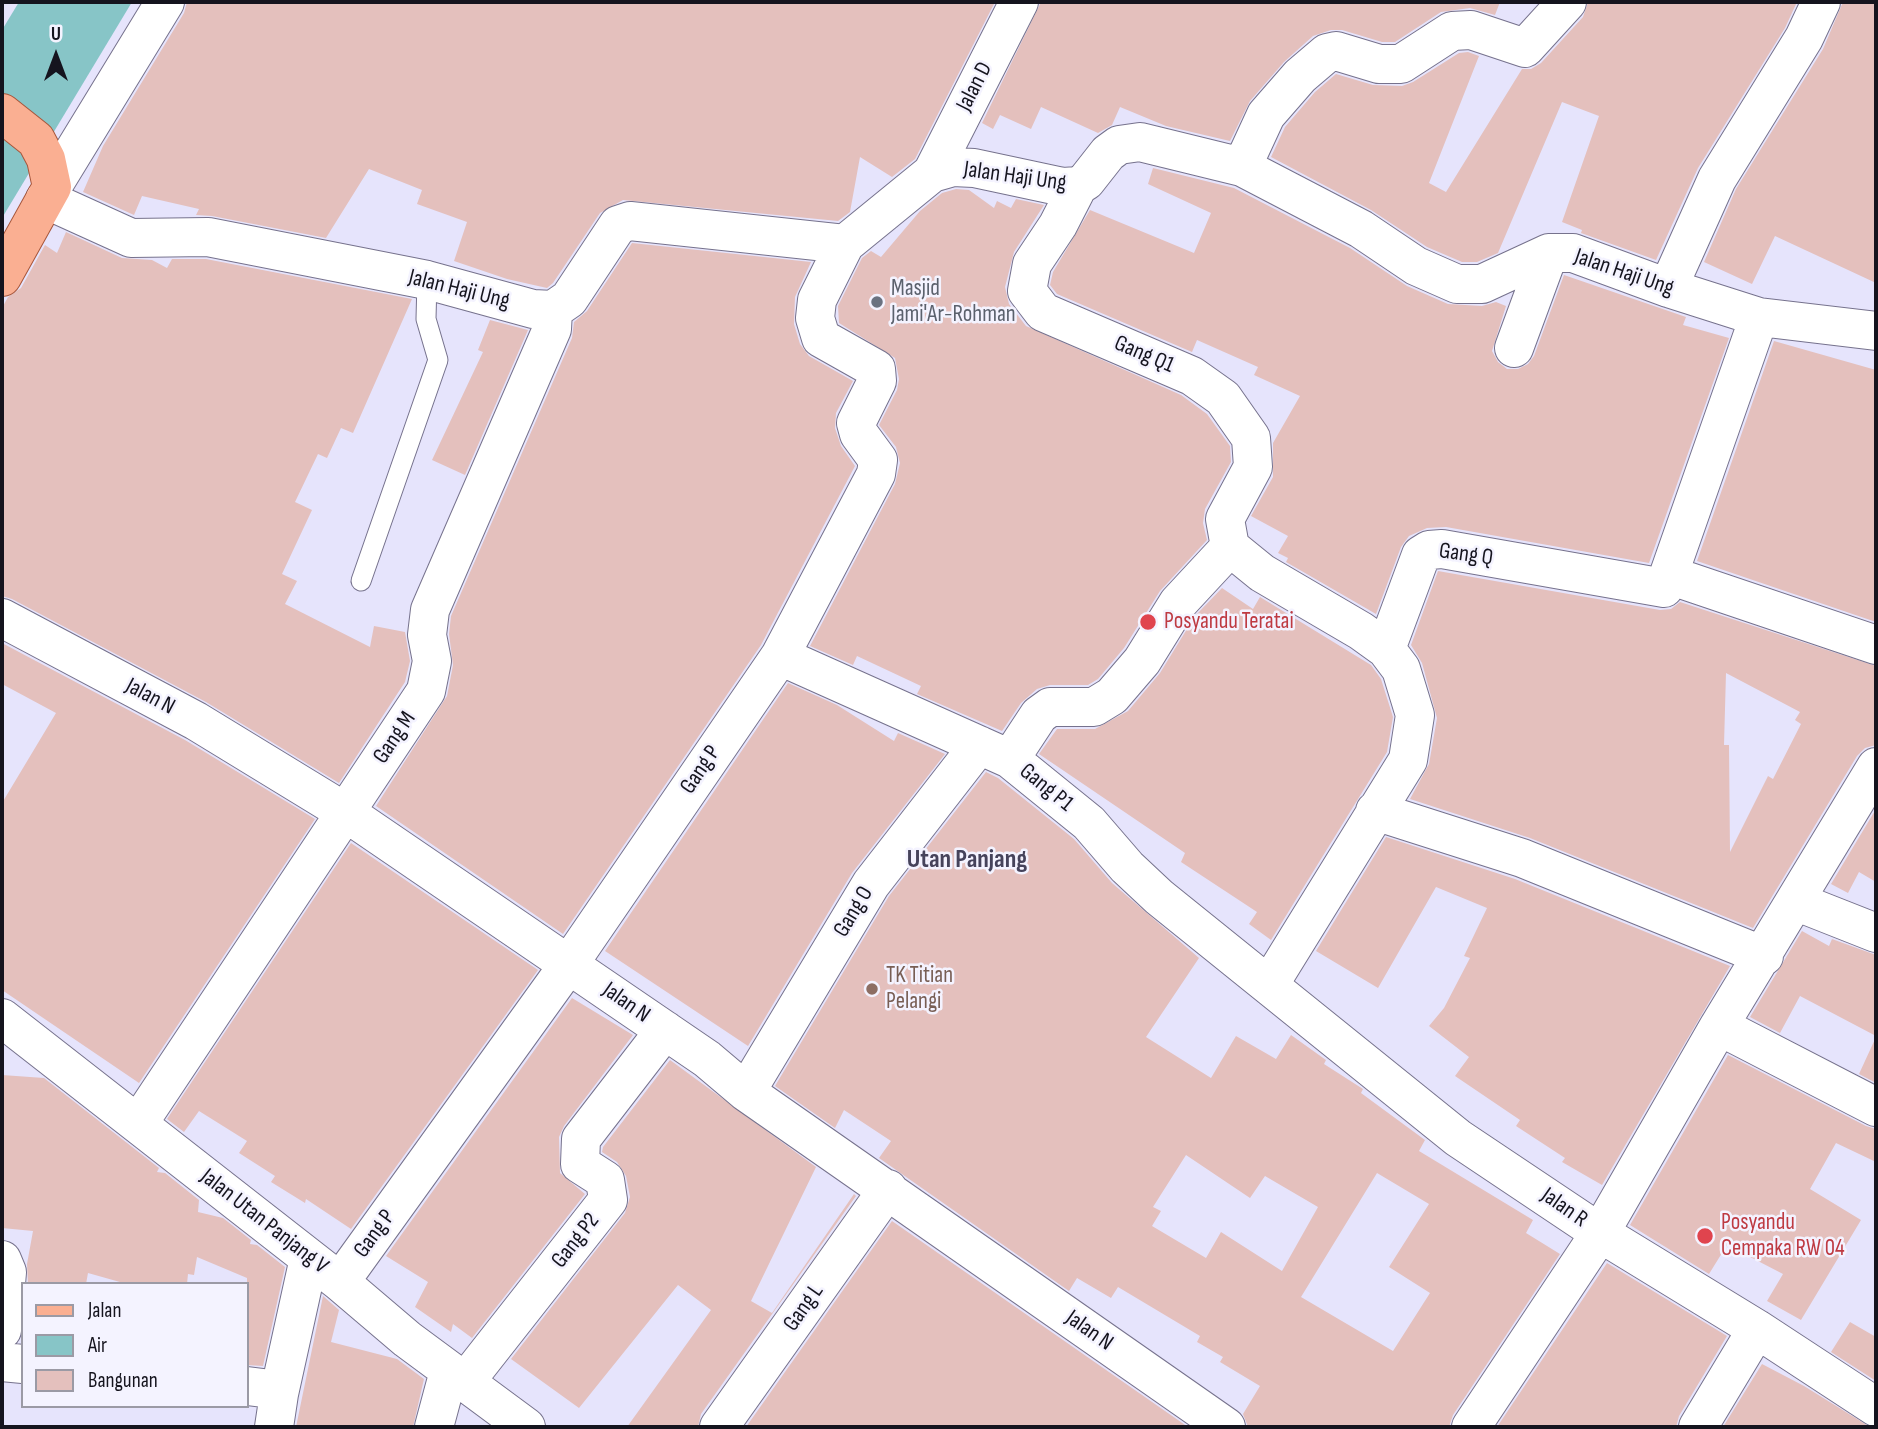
<!DOCTYPE html>
<html>
<head>
<meta charset="utf-8">
<style>
	body { margin:0 }
	#map { position:relative; width:1878px; height:1429px; overflow:hidden; background:#e6e4fc; font-family:"Sofia Sans Condensed",sans-serif }
	canvas { display:block }
	.frame { position:absolute; inset:0; border:4px solid #15141e; pointer-events:none }
	.legend { position:absolute; left:21px; top:1282px; width:228px; height:126px; box-sizing:border-box; background:#f4f3ff; border:2px solid #9b9aa5; margin:0; padding:9px 12px; list-style:none; font-size:21px; color:#15141e }
	.legend li { display:flex; align-items:center; gap:14px; height:35px }
	.legend b { width:35px; border:2px solid #9b9aa5 }
	.north { position:absolute; left:21px; top:21px; width:70px; height:70px; -webkit-text-stroke:5px #f4f3ff; paint-order:stroke; rotate:0deg; font-size:19px; font-weight:700; line-height:28px; text-align:center; color:#15141e }
	.north::after { content:''; display:block; margin:auto; width:24px; height:32px; background:#15141e; clip-path:polygon(50% 0,100% 100%,50% 72%,0 100%) }
</style>
</head>
<body>
<div id="map">
<canvas width="1878" height="1429"></canvas>
<div class="frame"></div>
<ul class="legend">
<li><b style="height:9px;background:#faaf92"></b>Jalan</li>
<li><b style="height:19px;background:#87c5c7"></b>Air</li>
<li><b style="height:19px;background:#e4c0bd"></b>Bangunan</li>
</ul>
<div class="north">U</div>
</div>
<script>
const context = document.querySelector('canvas').getContext('2d');
context.lineJoin = 'round';
function fill(path, color) { context.fillStyle = color; context.fill(path, 'evenodd'); }
const shape = rows => new Path2D(rows.map(r => 'M' + r).join(''));
function stroke(path, color, width, dash) { context.strokeStyle = color; context.lineWidth = width; context.lineCap = dash ? 'butt' : 'round'; context.setLineDash(dash || []); context.stroke(path); }
function write(font, color, halo, rows, align = 'center') {
  context.font = font + ' "Sofia Sans Condensed",sans-serif'; context.lineWidth = 5; context.setLineDash([]); context.textBaseline = 'middle'; context.strokeStyle = halo; context.fillStyle = color; for (const [text, x, y, turn = 0] of rows) {
    context.save(); context.translate(x, y); context.rotate((+turn || 0) * Math.PI / 180); context.textAlign = isNaN(turn) ? turn : align; if (halo) context.strokeText(text, 0, 0); context.fillText(text, 0, 0); context.restore();
  }
}
const water = shape([
	[19,2,132,2,2,218,2,30]
]);
const building = shape([
	[187,2,995,2,915,159,892,177,860,157,850,212,838,221,623,200,600,213,553,283,547,288,507,279,454,261,467,222,417,204,422,190,369,169,326,238,212,216,196,215,199,209,142,196,134,215,83,192,103,146,184,13],
	[1041,2,1500,2,1495,15,1470,8,1441,12,1395,42,1382,42,1342,30,1331,30,1313,36,1284,62,1250,101,1230,141,1166,126,1120,107,1112,125,1098,133,1041,107,1031,129,1000,115,993,129,982,123],
	[1588,2,1797,2,1785,28,1698,168,1656,260,1581,233,1582,230,1562,222,1599,116,1562,102,1498,253,1477,262,1462,262,1427,247,1371,210,1271,157,1285,127,1315,92,1336,74,1373,85,1402,86,1413,82,1459,53,1468,52,1479,56,1429,183,1446,192,1522,69,1531,69,1541,63,1583,17],
	[1843,2,1876,2,1876,283,1775,236,1752,284,1704,262,1736,189,1823,49],
	[1153,168,1234,188,1350,248,1407,286,1448,304,1482,306,1496,302,1506,306,1492,351,1498,362,1507,369,1518,369,1528,364,1534,356,1564,275,1686,317,1683,325,1729,338,1649,563,1446,527,1427,528,1409,536,1401,547,1376,614,1286,562,1288,558,1278,553,1288,536,1251,516,1273,477,1273,443,1300,396,1254,375,1258,367,1197,340,1192,352,1057,294,1050,285,1053,272,1090,210,1194,253,1211,213,1148,184],
	[956,189,969,190,994,208,997,201,1011,208,1016,199,1044,205,1014,252,1005,287,1009,304,1026,326,1181,395,1207,414,1230,446,1231,462,1205,509,1203,523,1207,540,1160,591,1124,648,1098,679,1088,685,1050,685,1037,689,1021,703,1002,731,917,694,921,686,857,656,853,665,810,646,895,484,900,463,896,447,879,425,897,390,899,379,895,358,839,323,838,306,862,258,871,251,881,257,920,211,942,193],
	[66,232,122,258,152,260,167,268,172,259,206,259,412,299,353,433,341,428,327,458,318,454,295,502,312,510,282,574,297,581,285,604,370,647,374,626,405,632,410,661,405,682,339,783,206,702,12,599,2,596,2,308,8,297,21,288,45,245,57,253],
	[632,243,811,262,795,297,794,324,800,344,809,356,853,381,836,413,835,428,841,446,855,466,761,645,563,934,376,806,447,696,453,665,449,634,451,616,572,338,574,322,587,311],
	[490,320,528,330,465,475,432,460,483,352,478,350],
	[1774,341,1876,370,1876,622,1697,561],
	[1438,571,1660,610,1671,609,1680,602,1876,666,1876,745,1865,748,1857,756,1753,928,1530,838,1410,799,1429,764,1437,718,1422,663,1411,645],
	[1726,673,1800,712,1795,720,1801,724,1773,779,1768,776,1730,852,1729,745,1724,745],
	[1222,588,1253,609,1260,597,1371,665,1381,679,1393,717,1387,752,1271,940,1249,924,1257,912,1181,862,1185,853,1039,754,1057,729,1095,729,1128,711,1160,673,1195,616],
	[2,643,185,740,315,819,139,1083,2,990,2,803,56,713,2,684],
	[788,683,837,705,894,741,898,733,945,754,852,873,748,1046,605,951],
	[986,772,998,778,1074,839,1112,883,1199,958,1146,1037,1211,1078,1236,1036,1276,1059,1291,1035,1326,1060,1324,1064,1363,1089,1361,1093,1425,1140,1419,1151,1533,1220,1526,1233,1560,1254,1453,1415,1449,1427,1248,1427,1243,1414,1260,1386,1220,1362,1223,1357,1197,1342,1200,1336,1118,1287,1111,1298,1077,1278,1069,1291,879,1158,891,1141,844,1110,835,1128,775,1086,889,896],
	[1186,1155,1250,1198,1265,1176,1318,1207,1282,1271,1221,1232,1206,1258,1152,1226,1161,1211,1153,1207],
	[1377,1173,1429,1204,1389,1267,1430,1293,1393,1351,1301,1297],
	[1876,809,1876,882,1859,872,1848,893,1831,884],
	[1386,837,1515,879,1730,966,1602,1185,1562,1162,1565,1158,1516,1126,1520,1120,1455,1076,1469,1057,1429,1026,1444,1008,1470,958,1464,956,1487,908,1436,887,1378,988,1316,951],
	[351,843,538,970,351,1229,306,1199,305,1203,271,1182,275,1176,239,1153,247,1141,199,1111,184,1132,167,1119],
	[1802,931,1829,946,1832,939,1876,955,1876,1036,1800,996,1780,1033,1750,1017],
	[572,998,633,1035,564,1126,559,1137,560,1173,585,1194,472,1338,453,1324,451,1332,415,1307,428,1282,386,1256],
	[1876,1037,1876,1083,1859,1074],
	[1728,1055,1866,1126,1876,1129,1876,1162,1836,1143,1810,1189,1861,1220,1801,1320,1767,1301,1783,1274,1727,1245,1709,1274,1630,1225],
	[670,1060,816,1167,751,1301,772,1313,854,1194,856,1196,701,1414,698,1427,627,1427,711,1310,678,1285,579,1408,511,1359,625,1213,630,1197,626,1176,617,1162,602,1152,603,1147],
	[2,1075,44,1078,159,1168,157,1172,165,1173,199,1200,198,1212,223,1218,251,1240,250,1244,257,1245,285,1267,263,1366,247,1365,247,1278,197,1257,194,1275,188,1274,187,1284,127,1284,88,1273,86,1284,28,1284,27,1264,33,1231,2,1228],
	[892,1221,1188,1427,746,1427],
	[1607,1263,1727,1336,1679,1416,1676,1427,1497,1427],
	[323,1296,339,1310,331,1342,397,1359,424,1379,413,1427,296,1427],
	[1850,1322,1876,1337,1876,1381,1831,1352],
	[1762,1364,1804,1386,1870,1427,1723,1427]
]);
const service = shape([
	[361,581,438,360,426,319,427,280]
]);
const minor = shape([
	[1242,167,1266,115,1300,76,1327,53,1336,51,1379,64,1401,64,1452,31,1471,30,1525,48,1567,2],
	[932,173,1019,2],
	[1078,186,1058,225,1032,264,1027,291,1043,312,1192,376,1223,398,1251,438,1253,467,1225,519,1230,547,1262,573,1361,631,1386,649],
	[45,199,131,238,208,237,427,280,533,309,553,310,569,299,618,225,630,221,845,244,932,173,953,167,974,168,1063,187,1078,186,1086,181,1108,153,1119,145,1140,142,1242,167,1361,229,1416,266,1457,284,1482,284,1549,253,1573,253,1668,288,1759,317,1876,331],
	[1668,288,1717,179,1804,38,1821,2],
	[1514,348,1549,253],
	[1669,575,1876,645],
	[2,618,196,721,345,812,707,1059,746,1092,1226,1427],
	[780,656,1010,759,1089,823,1127,867,1159,897,1458,1138,1600,1233,1757,1329,1876,1407],
	[1010,759,1039,715,1050,707,1094,707,1112,696,1142,661,1178,603,1230,547],
	[1375,811,1522,858,1764,956],
	[1795,901,1876,933],
	[1269,985,1408,760,1415,715,1401,669,1386,649,1421,555,1429,550,1442,549,1664,588,1759,317],
	[2,1018,340,1282,407,1339,526,1427],
	[1719,1026,1876,1107],
	[746,1092,871,884,979,745],
	[138,1124,426,691,432,661,427,635,430,610,552,329,553,310],
	[2,1260,7,1272,2,1330],
	[340,1282,569,964,780,656,876,474,878,460,859,434,856,423,877,381,876,369,821,338,815,318,817,300,845,244],
	[2,1362,23,1364],
	[465,1382,608,1200,605,1180,580,1164,581,1139,665,1030],
	[247,1386,271,1389,279,1394,274,1427],
	[279,1394,309,1258],
	[434,1427,449,1371],
	[719,1427,888,1189],
	[1471,1427,1600,1233,1719,1026,1876,767],
	[1698,1427,1757,1329]
]);
const tertiary = shape([
	[52,187,165,2]
]);
const primary = shape([
	[2,113,36,140,46,159,52,187,2,277]
]);
const markers = [
	[877,302,7,"#6b7280"],
	[1148,622,9,"#e0444e"],
	[872,989,7,"#8d6e63"],
	[1705,1236,9,"#e0444e"]
];
const streetNames = [
	["Jalan D",975,87,-63],
	["Jalan Haji Ung",1015,177,8],
	["Jalan Haji Ung",1624,273,19],
	["Jalan Haji Ung",459,290,14],
	["Gang Q1",1144,355,23],
	["Gang Q",1466,555,8],
	["Jalan N",150,697,28],
	["Gang M",395,738,-56],
	["Gang P",701,770,-56],
	["Gang P1",1046,788,39],
	["Gang O",854,912,-59],
	["Jalan N",626,1003,35],
	["Jalan R",1564,1208,35],
	["Jalan Utan Panjang V",264,1222,38],
	["Gang P",375,1234,-54],
	["Gang P2",576,1241,-52],
	["Gang L",804,1308,-55],
	["Jalan N",1089,1331,35]
];
const worshipNames = [
	["Masjid",891,289],
	["Jami'Ar-Rohman",891,315]
];
const healthNames = [
	["Posyandu Teratai",1164,622],
	["Posyandu",1721,1223],
	["Cempaka RW 04",1721,1249]
];
const educationNames = [
	["TK Titian",886,976],
	["Pelangi",886,1002]
];
const quarterNames = [
	["Utan Panjang",967,860]
];
fill(water, '#87c5c7');
fill(building, '#e4c0bd');
stroke(service, '#76728d', 21);
stroke(minor, '#76728d', 40);
stroke(tertiary, '#76728d', 40);
stroke(primary, '#a7563b', 40);
stroke(service, '#fff', 19);
stroke(minor, '#fff', 38);
stroke(tertiary, '#fff', 38);
stroke(primary, '#faaf92', 38);
for (const [x, y, r, color] of markers) { const dot = new Path2D(); dot.arc(x, y, r, 0, 2 * Math.PI); context.fillStyle = color; context.fill(dot); stroke(dot, '#f4f3ff', 2.5); }
write('23px', '#15141e', '#f4f3ff', streetNames);
write('23px', '#5b616d', '#f4f3ff', worshipNames, 'left');
write('23px', '#be3a42', '#f4f3ff', healthNames, 'left');
write('23px', '#785e54', '#f4f3ff', educationNames, 'left');
write('bold 26px', '#46435b', '#f4f3ff', quarterNames);
</script>
</body>
</html>
